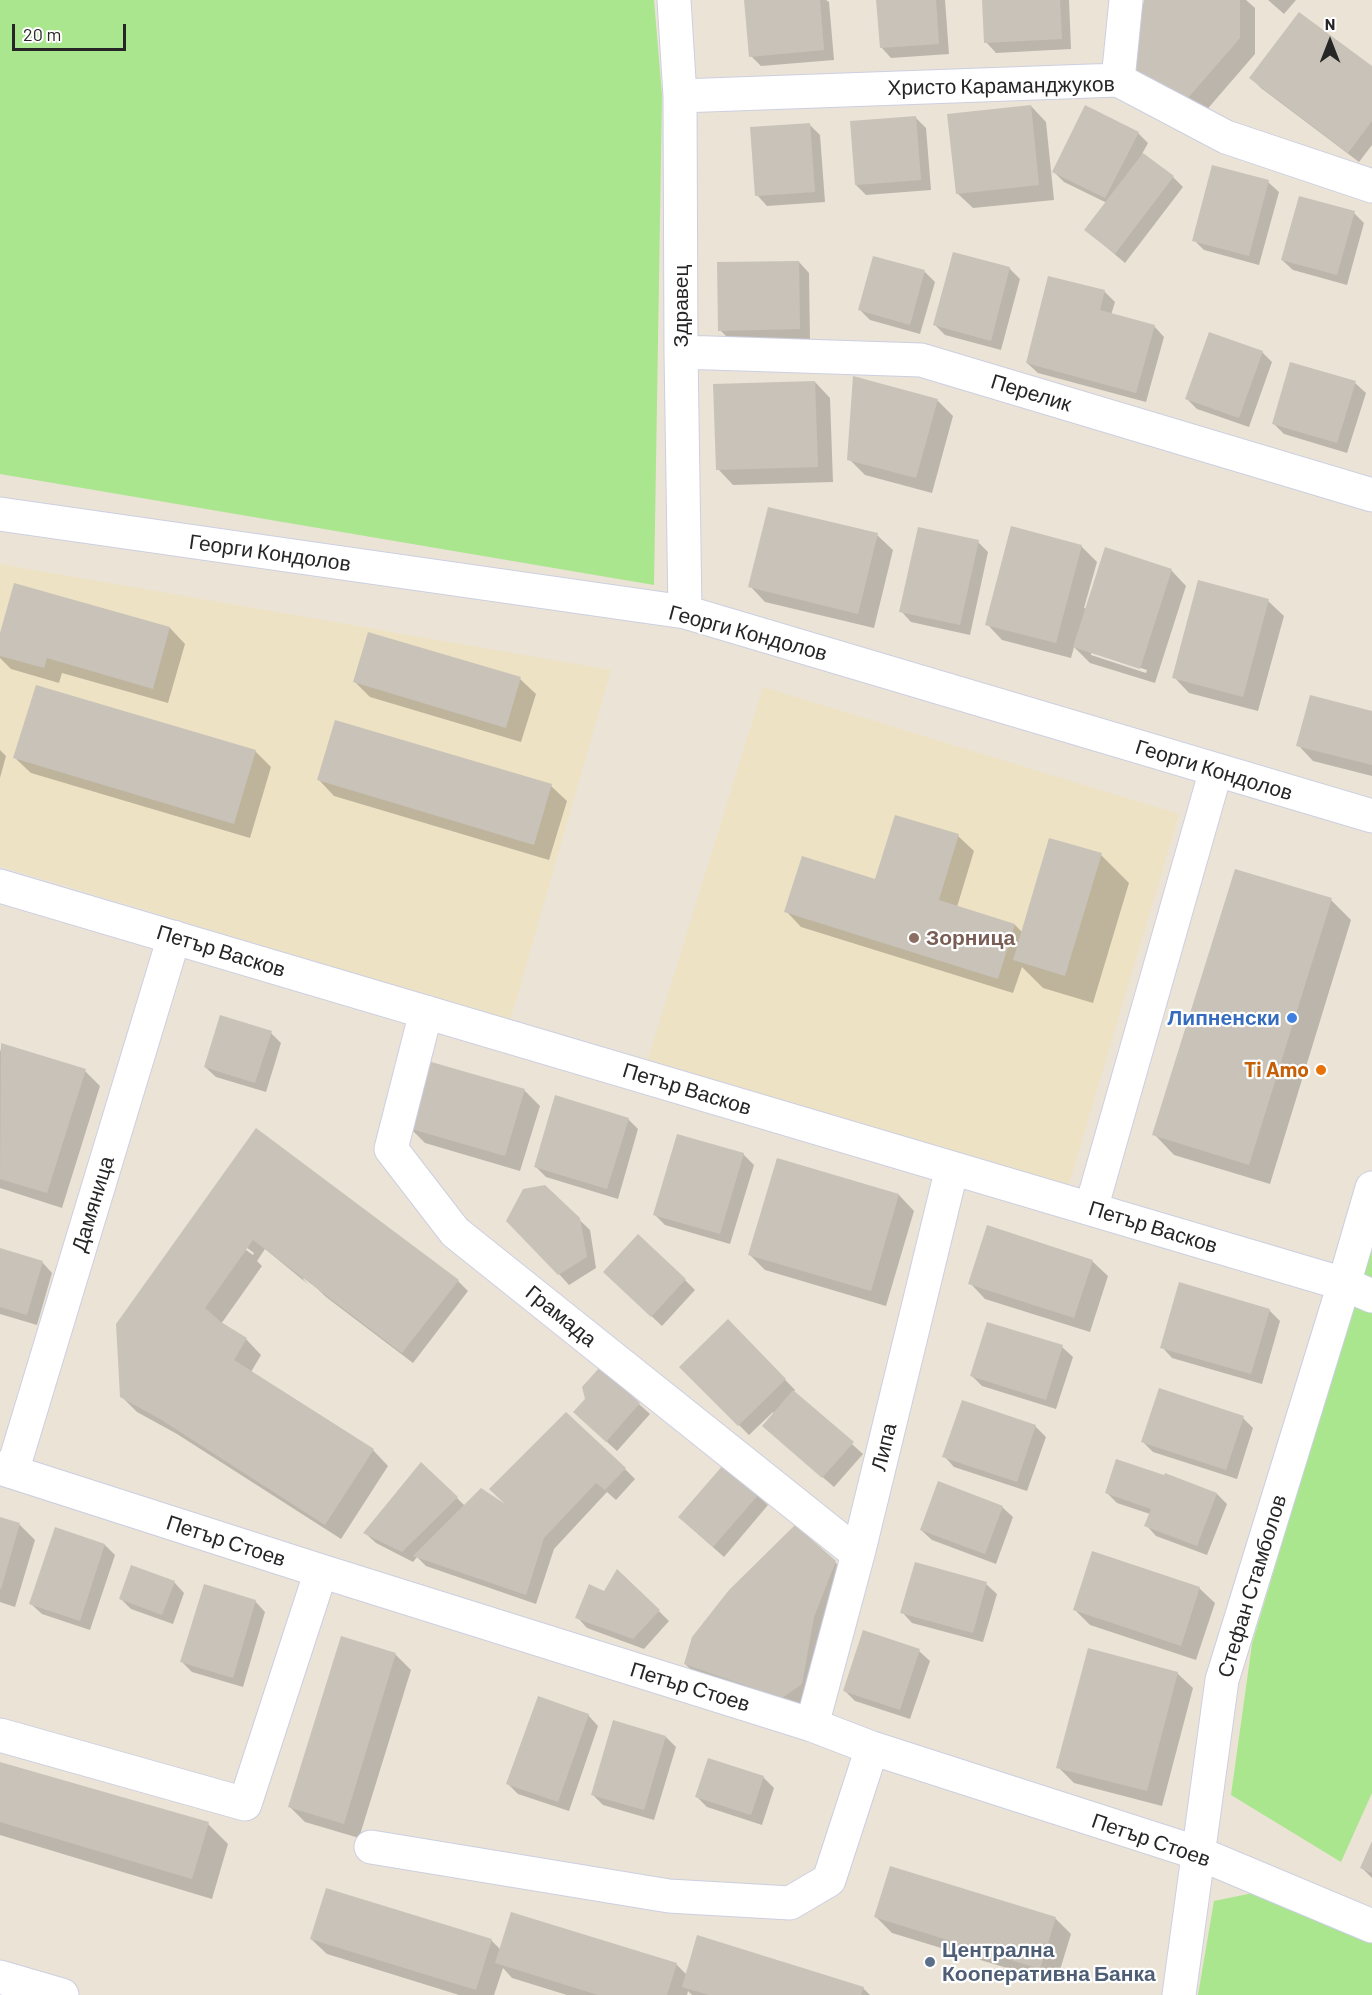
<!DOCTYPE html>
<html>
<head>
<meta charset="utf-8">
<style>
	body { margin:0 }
	#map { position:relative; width:1372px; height:1995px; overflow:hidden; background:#ebe3d6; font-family:Barlow,sans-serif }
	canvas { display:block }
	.north { position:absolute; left:1300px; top:12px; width:60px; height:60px; -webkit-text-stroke:4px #fff; paint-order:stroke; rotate:0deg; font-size:16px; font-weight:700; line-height:24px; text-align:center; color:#262626 }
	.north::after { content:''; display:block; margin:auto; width:21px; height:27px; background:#262626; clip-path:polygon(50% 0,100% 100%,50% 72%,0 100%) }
	.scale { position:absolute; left:12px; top:24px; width:114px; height:27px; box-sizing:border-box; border:3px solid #262626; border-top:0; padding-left:8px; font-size:18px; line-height:21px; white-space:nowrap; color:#262626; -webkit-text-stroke:4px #fff; paint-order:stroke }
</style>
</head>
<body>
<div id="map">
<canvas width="1372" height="1995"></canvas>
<div class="north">N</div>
<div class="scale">20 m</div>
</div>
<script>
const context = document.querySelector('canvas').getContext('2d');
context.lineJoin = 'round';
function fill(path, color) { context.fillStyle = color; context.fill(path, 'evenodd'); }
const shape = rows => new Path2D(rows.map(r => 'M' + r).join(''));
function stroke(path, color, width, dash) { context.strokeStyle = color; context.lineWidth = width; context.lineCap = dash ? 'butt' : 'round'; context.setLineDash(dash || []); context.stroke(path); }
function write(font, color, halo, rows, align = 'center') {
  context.font = font + ' Barlow,sans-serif'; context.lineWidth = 4.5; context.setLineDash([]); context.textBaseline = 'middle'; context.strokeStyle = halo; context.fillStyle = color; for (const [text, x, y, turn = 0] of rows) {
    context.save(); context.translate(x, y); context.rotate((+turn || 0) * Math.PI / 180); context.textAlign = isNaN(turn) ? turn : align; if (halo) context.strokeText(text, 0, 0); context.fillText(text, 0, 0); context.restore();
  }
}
const education = shape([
	[0,564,611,670,510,1021,0,866],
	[763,687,1179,814,1067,1191,647,1062]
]);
const green = shape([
	[0,0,654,0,662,95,654,585,0,474],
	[1372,1243,1372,1793,1341,1862,1231,1795,1252,1644],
	[1253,1893,1372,1942,1372,1995,1198,1995,1214,1901]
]);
const shadow = shape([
	[746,0,826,0,829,2,834,60,761,66,751,56],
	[878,0,945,0,949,54,891,58,881,47],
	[984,0,1069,0,1071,49,996,53,986,42],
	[1145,0,1246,0,1255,8,1255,54,1204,113,1130,80],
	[1268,0,1296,0,1284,14],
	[1372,68,1372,145,1359,162,1261,88,1251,78],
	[1031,106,1046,122,1054,200,973,208,957,193],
	[916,118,926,128,931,190,866,195,856,185],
	[809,124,820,135,825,202,767,206,757,195],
	[1138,133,1148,143,1142,154,1173,177,1183,187,1125,263,1086,230,1107,203,1064,182,1054,172],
	[1268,182,1279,192,1259,265,1204,250,1194,240],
	[1354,213,1364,223,1347,285,1293,270,1282,260],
	[799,262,809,273,810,339,730,340,720,330],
	[1009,268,1020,279,1001,350,945,335,935,325],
	[925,272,935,282,920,334,870,320,860,310],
	[1104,291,1115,302,1111,315,1154,326,1164,337,1146,402,1038,373,1027,363],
	[1262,352,1272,362,1249,427,1197,409,1187,399],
	[815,382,830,398,833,482,733,485,718,469],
	[1355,383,1366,393,1347,453,1284,434,1273,423],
	[937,400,953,416,932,493,865,475,849,459],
	[877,535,893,550,874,628,765,602,750,586],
	[978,542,988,552,970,635,911,622,901,611],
	[1081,546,1097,562,1084,608,1087,609,1171,570,1186,586,1155,683,1090,663,1074,647,1071,658,1002,640,987,624],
	[1091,652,1147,670,1146,673,1091,655],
	[15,585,170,628,185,644,168,703,62,673,59,683,11,669,0,658,0,639],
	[1268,601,1284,616,1258,711,1189,693,1174,677],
	[520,679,536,694,521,742,370,697,355,682],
	[1372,713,1372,776,1313,761,1298,745],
	[0,750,6,756,0,778],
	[255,751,271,767,250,838,31,773,15,758],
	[319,780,551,786,567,801,549,860,334,796],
	[896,817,958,836,974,851,957,907,1015,925,1023,933,1101,855,1129,883,1093,1003,1043,988,1022,967,1013,993,801,927,786,911,876,881],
	[1331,900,1351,920,1270,1184,1174,1155,1154,1134],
	[271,1033,281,1043,266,1092,216,1077,205,1067],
	[2,1045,85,1071,100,1086,62,1208,0,1188,0,1052],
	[524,1090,540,1106,520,1171,425,1143,409,1127],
	[628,1119,638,1129,618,1199,546,1177,536,1167],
	[256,1131,458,1281,468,1291,413,1363,326,1297,305,1277,303,1279,309,1285,265,1249,257,1261,262,1266,221,1324,246,1339,261,1355,251,1372,373,1450,388,1466,341,1539,177,1434,137,1412,121,1396,117,1324],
	[207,1218,254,1253,253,1255,207,1222],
	[743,1154,754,1165,730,1244,665,1225,654,1214],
	[544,1186,590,1230,596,1268,569,1285,559,1274],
	[899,1195,914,1211,886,1306,765,1270,750,1255],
	[0,1250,42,1262,52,1273,37,1325,0,1314],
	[1092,1261,1108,1276,1090,1332,985,1299,970,1283],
	[685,1280,695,1290,662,1326,615,1282],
	[1269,1310,1280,1321,1262,1384,1172,1358,1162,1347],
	[728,1321,795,1390,794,1392,863,1454,834,1487,764,1426,774,1414,773,1412,749,1435,681,1367],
	[1062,1347,1073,1357,1056,1409,982,1386,971,1375],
	[600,1369,650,1414,617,1451,585,1422,586,1400],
	[1243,1418,1253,1428,1237,1479,1153,1452,1143,1442],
	[1035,1426,1046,1437,1027,1491,954,1467,944,1456],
	[724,1466,768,1505,724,1557,690,1527],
	[625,1469,635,1479,616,1500,607,1492,554,1549,536,1604,426,1566,417,1557,413,1562,376,1543,365,1533,457,1498,465,1506,507,1507],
	[1106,1492,1217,1494,1227,1504,1207,1555,1156,1536,1146,1525,1150,1514,1117,1503],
	[1002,1507,1013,1517,996,1564,932,1540,921,1530],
	[0,1519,20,1525,35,1540,15,1607,0,1602],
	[105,1545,115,1555,90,1630,42,1614,31,1604],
	[835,1562,845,1573,799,1712,701,1679,685,1664],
	[618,1571,669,1621,644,1649,587,1628,577,1617,604,1593],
	[174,1582,184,1593,173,1624,131,1609,121,1599],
	[986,1584,997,1594,983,1642,912,1623,902,1612],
	[1199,1588,1215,1603,1196,1660,1090,1625,1075,1610],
	[255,1601,265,1612,243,1687,192,1672,182,1662],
	[342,1638,396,1655,411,1670,359,1838,305,1822,290,1807],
	[919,1651,930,1661,910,1719,855,1701,844,1690],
	[1177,1673,1193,1688,1162,1806,1074,1783,1058,1767],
	[588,1715,598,1726,569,1811,518,1794,508,1784],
	[666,1737,676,1747,654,1820,603,1805,593,1795],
	[0,1763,208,1824,228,1844,212,1899,0,1835],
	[763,1777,774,1788,762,1825,707,1807,697,1797],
	[1372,1845,1372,1878,1362,1868],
	[891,1868,1056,1919,1071,1934,1056,1983,892,1933,876,1917],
	[311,1939,491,1940,501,1950,676,1964,687,1975,863,1988,870,1995,692,1995,688,1991,687,1995,567,1995,512,1978,503,1968,494,1995,459,1995,327,1954]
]);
const building = shape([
	[744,0,820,0,824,50,749,57],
	[876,0,936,0,939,44,880,48],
	[982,0,1060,0,1062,39,984,43],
	[1144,0,1240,0,1240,38,1188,98,1128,81],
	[1299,12,1372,66,1372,121,1348,153,1249,78],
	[1031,105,1039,185,956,194,947,114],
	[1085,105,1139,132,1105,198,1052,172],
	[916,116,921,180,855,185,850,121],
	[810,123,815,192,755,196,750,127],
	[1143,153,1174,176,1115,254,1084,230],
	[1212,165,1269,180,1249,256,1192,241],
	[1299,196,1355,211,1337,275,1281,260],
	[953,252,1010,267,991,341,933,325],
	[873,256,925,270,910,325,858,310],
	[799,261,800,329,718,331,717,262],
	[1048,276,1105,290,1100,310,1155,325,1136,393,1026,363],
	[1209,332,1263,351,1239,418,1185,399],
	[1290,362,1356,381,1337,443,1272,424],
	[853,376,938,399,916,478,847,460],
	[815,381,818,467,716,470,713,384],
	[768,507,878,533,858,614,748,587],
	[1011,526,1082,545,1056,643,985,625],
	[918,527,979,540,960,625,899,612],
	[1105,547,1172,569,1140,669,1073,647],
	[1198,580,1269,599,1243,697,1172,678],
	[14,583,170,627,153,689,47,658,44,668,0,656,0,633],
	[368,632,521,677,506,728,353,682],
	[36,685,256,750,234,824,13,758],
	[1310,695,1372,711,1372,765,1296,746],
	[335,720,552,784,534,845,317,780],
	[895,815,959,834,939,900,1015,924,998,979,784,912,802,856,875,879],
	[1049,838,1102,853,1065,976,1013,960],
	[1235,869,1332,898,1249,1165,1152,1135],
	[220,1015,272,1031,255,1083,204,1067],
	[1,1043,86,1069,47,1193,0,1179],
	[428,1061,525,1089,505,1156,408,1128],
	[555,1095,629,1118,607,1189,534,1167],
	[256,1128,459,1280,402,1353,253,1240,205,1308,221,1322,247,1338,234,1360,374,1449,325,1525,160,1419,120,1397,116,1324],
	[677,1134,744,1153,720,1234,653,1215],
	[777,1158,899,1194,871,1291,748,1255],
	[545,1185,580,1218,587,1257,558,1275,506,1221,523,1189],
	[987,1225,1093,1260,1074,1318,968,1284],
	[638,1234,686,1279,651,1317,603,1272],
	[0,1248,43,1261,27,1315,0,1307],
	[1179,1282,1270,1309,1251,1374,1160,1348],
	[728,1319,786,1379,738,1426,679,1367],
	[987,1322,1063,1345,1046,1400,970,1376],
	[600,1367,640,1403,606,1442,573,1412,585,1399,582,1387],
	[1159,1388,1244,1416,1226,1470,1141,1442],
	[793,1390,854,1442,822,1478,762,1426],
	[962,1400,1036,1425,1017,1482,942,1457],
	[566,1412,626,1468,605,1490,596,1483,544,1538,526,1595,413,1556,481,1488,505,1504,489,1489],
	[1116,1459,1164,1475,1165,1473,1217,1493,1197,1546,1144,1526,1151,1509,1105,1493],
	[421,1462,458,1497,402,1552,363,1533],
	[724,1464,759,1494,713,1547,678,1517],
	[938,1481,1003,1506,985,1554,920,1530],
	[0,1517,20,1523,1,1589,0,1589],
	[795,1525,836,1561,814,1617,802,1684,782,1698,684,1664,692,1637,729,1590],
	[55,1527,105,1544,80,1621,29,1604],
	[1092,1551,1200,1587,1181,1646,1073,1610],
	[915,1562,987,1582,973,1633,900,1613],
	[131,1565,175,1581,162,1615,119,1599],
	[617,1569,660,1610,633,1639,575,1618,589,1584,604,1591],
	[204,1584,256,1600,233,1678,180,1662],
	[863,1630,920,1649,900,1710,843,1691],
	[341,1636,396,1653,344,1824,288,1807],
	[1088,1648,1178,1672,1147,1791,1056,1768],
	[538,1696,589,1714,558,1802,506,1784],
	[613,1720,666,1736,644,1810,591,1795],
	[708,1758,764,1776,751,1815,695,1797],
	[0,1762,209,1822,192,1879,0,1822],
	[1372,1841,1372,1873,1360,1868],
	[890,1866,1056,1917,1040,1969,874,1917],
	[326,1888,492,1939,476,1990,310,1939],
	[511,1912,677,1963,667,1995,598,1995,495,1963],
	[697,1935,864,1987,861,1995,709,1995,682,1987]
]);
const minor = shape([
	[674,0,680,96,681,352,685,612],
	[1118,80,1126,0],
	[680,96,1118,80,1226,137,1372,186],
	[681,352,921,360,1372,495],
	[0,514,685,612,1372,816],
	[0,886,1344,1284,1372,1296],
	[426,1012,391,1149,455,1232,858,1554],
	[1091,1209,1216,770],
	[0,1468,321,1571,812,1725,872,1748,1198,1853,1372,1926],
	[12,1472,174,937],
	[812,1725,858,1554,952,1168],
	[0,1735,245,1804,321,1571],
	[371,1847,669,1896,790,1903,829,1880,872,1748],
	[0,1977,62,1995],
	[1179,1995,1222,1680,1344,1284,1372,1188]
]);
const markers = [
	[914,938,6,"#8d6e63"],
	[1292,1018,6,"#3f7fe0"],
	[1321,1070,6,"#e8710a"],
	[930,1962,6,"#5c6f8a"]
];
const streetNames = [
	["Христо Караманджуков",1001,86,-1],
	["Здравец",681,306,-90],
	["Перелик",1031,393,17],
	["Георги Кондолов",270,553,8],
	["Георги Кондолов",748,633,15],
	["Георги Кондолов",1214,770,17],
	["Петър Васков",221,951,17],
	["Петър Васков",687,1089,17],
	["Дамяница",93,1204,-73],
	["Петър Васков",1153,1227,17],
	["Грамада",561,1316,39],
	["Липа",884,1447,-76],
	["Петър Стоев",226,1541,18],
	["Стефан Стамболов",1252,1586,-73],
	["Петър Стоев",690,1687,17],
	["Петър Стоев",1151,1840,19]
];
const educationNames = [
	["Зорница",926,938]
];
const shopNames = [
	["Липненски",1280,1018]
];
const foodNames = [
	["Ti Amo",1309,1070]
];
const serviceNames = [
	["Централна",942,1950],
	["Кооперативна Банка",942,1974]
];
fill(education, '#eee2c4');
fill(green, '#a9e68e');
fill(shadow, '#0003');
fill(building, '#c8c2b9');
stroke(minor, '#cccfe1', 35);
stroke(minor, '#fff', 33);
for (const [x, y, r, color] of markers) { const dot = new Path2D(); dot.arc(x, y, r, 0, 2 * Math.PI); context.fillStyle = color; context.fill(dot); stroke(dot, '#fff', 2); }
write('21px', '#262626', '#fff', streetNames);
write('bold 21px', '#785e54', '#fff', educationNames, 'left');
write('bold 21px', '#366cbe', '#fff', shopNames, 'right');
write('bold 21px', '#c56008', '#fff', foodNames, 'right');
write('bold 21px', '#4e5e75', '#fff', serviceNames, 'left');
</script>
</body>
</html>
